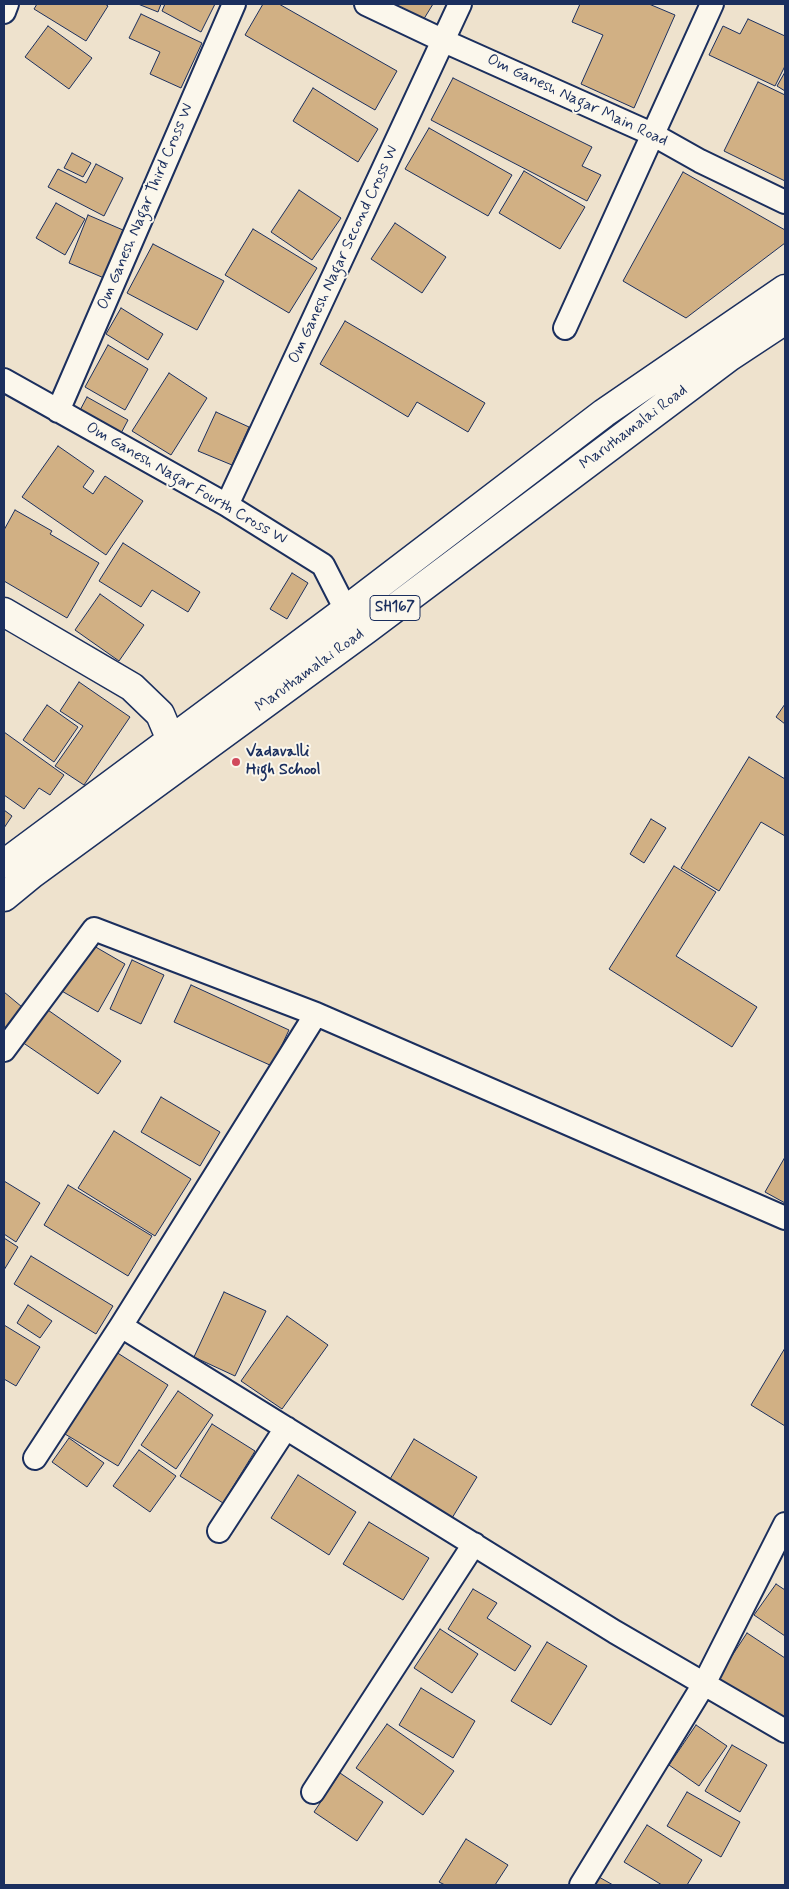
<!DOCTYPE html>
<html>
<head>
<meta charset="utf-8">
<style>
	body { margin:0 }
	#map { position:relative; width:789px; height:1889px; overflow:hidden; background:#eee2cd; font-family:Mynerve,sans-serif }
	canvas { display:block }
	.frame { position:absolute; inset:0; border:5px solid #1b2f5e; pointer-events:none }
</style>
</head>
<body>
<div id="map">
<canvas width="789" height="1889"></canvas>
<div class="frame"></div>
</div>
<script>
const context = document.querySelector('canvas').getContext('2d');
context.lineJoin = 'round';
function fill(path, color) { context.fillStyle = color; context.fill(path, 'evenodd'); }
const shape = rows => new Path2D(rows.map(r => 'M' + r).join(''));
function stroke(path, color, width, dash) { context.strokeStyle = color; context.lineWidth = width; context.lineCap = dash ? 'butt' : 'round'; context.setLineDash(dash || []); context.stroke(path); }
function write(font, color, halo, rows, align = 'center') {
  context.font = font + ' Mynerve,sans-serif'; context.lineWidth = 4; context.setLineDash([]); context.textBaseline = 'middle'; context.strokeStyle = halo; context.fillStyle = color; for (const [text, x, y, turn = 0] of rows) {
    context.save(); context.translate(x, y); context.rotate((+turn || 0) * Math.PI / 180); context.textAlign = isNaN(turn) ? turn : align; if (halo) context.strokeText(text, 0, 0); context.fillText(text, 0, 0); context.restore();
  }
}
const building = shape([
	[37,4,105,4,108,6,86,41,34,9,37,4],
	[138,4,161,4,158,12,138,4],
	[165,4,215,4,201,32,162,11,165,4],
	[263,4,279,4,397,71,375,110,245,35,263,4],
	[391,4,433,4,422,22,391,4],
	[580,4,649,4,675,15,634,108,581,84,603,35,572,22,580,4],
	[141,14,202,43,181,88,150,74,160,52,129,38,141,14],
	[748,19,785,36,785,66,775,86,709,55,723,26,740,34,748,19],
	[48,26,92,58,69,89,25,57,48,26],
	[785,72,785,91,777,86,785,72],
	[453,78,592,147,582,166,601,175,587,201,431,120,453,78],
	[758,82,785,95,785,181,724,151,758,82],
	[313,88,378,129,358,162,293,121,313,88],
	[429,128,512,175,488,216,405,169,429,128],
	[72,153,91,163,83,177,64,168,72,153],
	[96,164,123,178,104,216,48,187,58,169,86,183,96,164],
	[524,171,585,207,560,249,499,213,524,171],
	[683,172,785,230,785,243,686,318,623,281,683,172],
	[299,190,341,218,312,260,271,232,299,190],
	[56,203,85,219,65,255,36,238,56,203],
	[88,215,123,230,104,278,69,263,88,215],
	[395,223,446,257,422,293,371,259,395,223],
	[253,229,317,268,289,313,225,275,253,229],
	[153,244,224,281,197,330,127,293,153,244],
	[121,308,163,334,148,360,106,334,121,308],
	[345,321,485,403,468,432,417,402,408,417,320,364,345,321],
	[108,345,148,369,125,410,85,387,108,345],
	[169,373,207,398,171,455,132,431,169,373],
	[87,397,128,420,119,437,78,414,87,397],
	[216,412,249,427,232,465,198,451,216,412],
	[58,446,94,471,83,487,93,494,105,476,143,501,106,555,22,497,58,446],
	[15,510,52,531,50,534,99,563,67,618,4,581,4,530,15,510],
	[123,543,200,592,188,612,152,590,141,607,99,581,123,543],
	[292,573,308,583,287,619,270,609,292,573],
	[100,594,144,625,119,661,75,630,100,594],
	[79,682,130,717,84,785,55,766,83,726,60,711,79,682],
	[785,704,785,724,776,717,785,704],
	[47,705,78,727,54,762,23,740,47,705],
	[4,732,64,775,50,795,39,788,24,809,4,795,4,732],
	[749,757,785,779,785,836,761,822,719,891,681,868,749,757],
	[4,810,12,816,4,828,4,810],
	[651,819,666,828,644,863,630,854,651,819],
	[674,866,716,892,676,956,757,1007,732,1047,609,969,674,866],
	[87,942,125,964,98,1012,60,990,87,942],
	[132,960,164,975,141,1024,110,1009,132,960],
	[191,985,289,1030,272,1066,174,1022,191,985],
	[4,992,22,1007,4,1030,4,992],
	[45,1008,121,1061,98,1094,22,1042,45,1008],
	[161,1097,220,1132,200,1166,141,1132,161,1097],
	[114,1131,191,1179,155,1236,78,1188,114,1131],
	[785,1157,785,1203,765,1192,785,1157],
	[4,1181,40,1203,16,1242,4,1234,4,1181],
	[68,1185,152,1236,128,1276,44,1225,68,1185],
	[4,1238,18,1247,4,1270,4,1238],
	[31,1256,113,1306,96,1334,14,1284,31,1256],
	[224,1292,266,1311,235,1376,194,1357,224,1292],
	[28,1305,52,1321,40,1338,17,1323,28,1305],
	[287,1316,328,1345,282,1409,241,1381,287,1316],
	[4,1325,40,1347,16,1386,4,1379,4,1325],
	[785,1348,785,1426,751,1405,785,1348],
	[116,1352,168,1385,118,1466,65,1434,116,1352],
	[178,1391,213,1415,176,1469,141,1445,178,1391],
	[212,1424,255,1451,223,1503,180,1476,212,1424],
	[69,1438,104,1463,87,1487,52,1462,69,1438],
	[414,1439,477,1477,449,1523,387,1484,414,1439],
	[139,1450,176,1476,150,1512,113,1486,139,1450],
	[298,1475,356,1512,329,1555,271,1518,298,1475],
	[369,1522,429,1558,403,1600,343,1564,369,1522],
	[776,1584,785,1590,785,1636,754,1615,776,1584],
	[473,1589,497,1603,487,1618,531,1646,515,1671,448,1629,473,1589],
	[440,1629,478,1654,452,1693,414,1668,440,1629],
	[747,1633,785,1658,785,1724,716,1680,747,1633],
	[547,1642,587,1666,551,1725,511,1701,547,1642],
	[421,1688,475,1721,453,1758,399,1725,421,1688],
	[387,1724,454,1771,423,1815,356,1768,387,1724],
	[696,1725,727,1746,699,1786,669,1765,696,1725],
	[732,1745,767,1765,740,1812,705,1791,732,1745],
	[340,1773,383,1802,357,1841,314,1812,340,1773],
	[687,1792,740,1822,721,1857,667,1826,687,1792],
	[647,1825,702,1860,687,1885,662,1885,624,1862,647,1825],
	[466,1839,508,1865,495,1885,445,1885,439,1882,466,1839],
	[599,1877,613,1885,594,1885,599,1877]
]);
const street = shape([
	[366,4,444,41,652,134,700,161,785,202],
	[4,12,7,4],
	[565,328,712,4],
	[4,380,227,505,323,565,346,610,349,626],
	[58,411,234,4],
	[227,505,460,4],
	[4,1050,94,929,316,1014,785,1218],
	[121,1326,615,1632,785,1731],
	[35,1458,121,1326,316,1014],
	[219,1531,286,1428],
	[313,1792,474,1544],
	[581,1885,704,1684,785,1524]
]);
const secondary = shape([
	[4,612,132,687,160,714,171,740,184,759]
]);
const primary = shape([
	[4,864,346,610,604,413,785,289],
	[4,897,32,874,367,629,729,357,785,320]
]);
const markers = [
	[236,762,5,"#d1495b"]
];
const shields = [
	[395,608,50]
];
const shieldNames = [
	["SH167",395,608]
];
const streetNames = [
	["Om Ganesh Nagar Main Road",577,101,25],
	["Om Ganesh Nagar Third Cross W",146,207,-67],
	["Om Ganesh Nagar Second Cross W",344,255,-65],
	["Maruthamalai Road",634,428,-37],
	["Om Ganesh Nagar Fourth Cross W",186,484,30],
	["Maruthamalai Road",310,671,-36]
];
const poiNames = [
	["Vadavalli",246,753],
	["High School",246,771]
];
fill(building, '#d1b084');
stroke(building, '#1b2f5e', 1);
stroke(street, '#1b2f5e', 26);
stroke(secondary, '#1b2f5e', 31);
stroke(primary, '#1b2f5e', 31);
stroke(street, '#fbf7ec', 22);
stroke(secondary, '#fbf7ec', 28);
stroke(primary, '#fbf7ec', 28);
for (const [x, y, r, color] of markers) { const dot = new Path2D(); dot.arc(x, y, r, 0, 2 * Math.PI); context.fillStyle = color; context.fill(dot); stroke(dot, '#fbf7ec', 2); }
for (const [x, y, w] of shields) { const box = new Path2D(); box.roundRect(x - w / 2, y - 12.5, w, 25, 4); context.fillStyle = '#fbf7ec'; context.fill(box); stroke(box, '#1b2f5e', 1); }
write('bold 15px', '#1b2f5e', null, shieldNames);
write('16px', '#1b2f5e', '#fbf7ec', streetNames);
write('bold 16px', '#1b2f5e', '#fbf7ec', poiNames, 'left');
</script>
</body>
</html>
